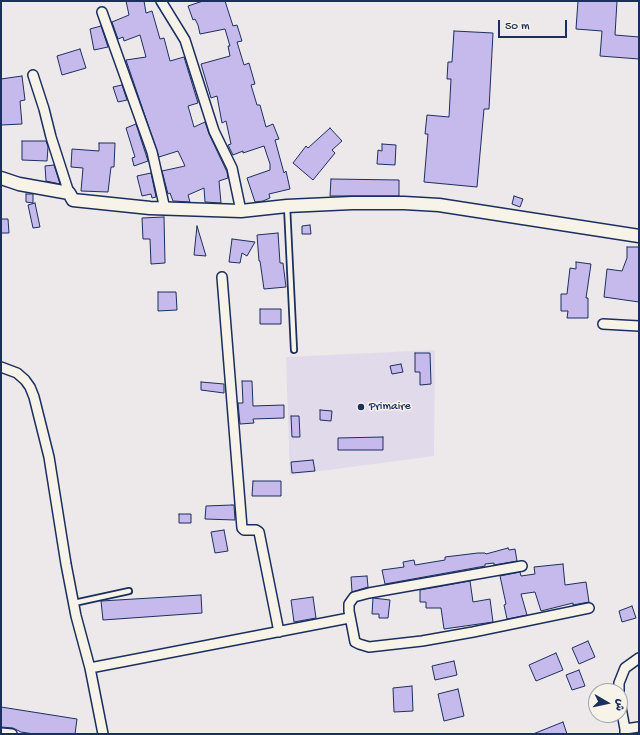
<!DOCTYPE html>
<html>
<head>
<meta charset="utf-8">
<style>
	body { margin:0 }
	#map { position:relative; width:640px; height:735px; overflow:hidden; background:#ede8e9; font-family:"Gochi Hand","Playpen Sans Arabic",sans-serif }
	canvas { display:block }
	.frame { position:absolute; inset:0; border:2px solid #1b2f5e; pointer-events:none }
	.north { position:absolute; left:588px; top:683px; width:40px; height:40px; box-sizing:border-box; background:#f7f3e8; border:1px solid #9fa5b1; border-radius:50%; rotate:99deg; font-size:11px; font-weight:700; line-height:16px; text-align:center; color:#1b2f5e }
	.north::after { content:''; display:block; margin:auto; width:14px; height:18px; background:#1b2f5e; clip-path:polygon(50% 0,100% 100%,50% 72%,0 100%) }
	.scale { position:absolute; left:498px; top:20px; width:69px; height:18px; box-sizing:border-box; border:2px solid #1b2f5e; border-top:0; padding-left:5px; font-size:12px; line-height:14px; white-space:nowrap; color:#1b2f5e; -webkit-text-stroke:3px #f7f3e8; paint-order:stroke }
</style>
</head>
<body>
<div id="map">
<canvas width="640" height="735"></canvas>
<div class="frame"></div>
<div class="north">ش</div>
<div class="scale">50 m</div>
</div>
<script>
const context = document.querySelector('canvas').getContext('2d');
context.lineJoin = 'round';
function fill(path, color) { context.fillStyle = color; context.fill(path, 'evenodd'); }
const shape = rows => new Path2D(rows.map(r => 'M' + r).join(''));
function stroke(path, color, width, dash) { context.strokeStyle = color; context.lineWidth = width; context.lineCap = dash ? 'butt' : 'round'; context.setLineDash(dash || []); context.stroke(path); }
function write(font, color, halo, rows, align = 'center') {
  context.font = font + ' "Gochi Hand",sans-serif'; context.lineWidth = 3; context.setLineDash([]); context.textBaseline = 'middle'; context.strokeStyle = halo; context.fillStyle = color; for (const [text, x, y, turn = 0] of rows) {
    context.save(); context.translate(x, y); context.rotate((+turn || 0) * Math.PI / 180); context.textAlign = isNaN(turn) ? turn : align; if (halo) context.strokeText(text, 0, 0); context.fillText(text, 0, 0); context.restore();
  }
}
const built = shape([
	[435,350,434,456,290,475,286,357]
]);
const building = shape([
	[126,1,144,1,146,13,152,11,160,39,164,38,170,61,184,57,198,103,188,106,194,127,205,122,209,134,227,172,228,178,219,181,221,203,205,202,204,188,188,195,190,202,173,201,170,193,168,194,162,171,185,166,178,151,159,157,126,60,146,57,140,35,124,41,123,37,118,39,112,22,129,15,126,1],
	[203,1,225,1,233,26,237,25,242,41,237,42,244,65,249,63,255,84,251,85,257,105,260,105,266,127,273,124,279,139,275,140,284,173,286,171,290,189,269,194,270,198,263,201,255,202,247,178,270,170,270,164,264,146,243,153,243,151,233,155,228,145,231,144,226,121,222,123,217,96,211,98,201,64,230,56,228,46,230,46,225,29,200,34,198,25,195,19,193,20,188,6,203,1],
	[578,1,617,1,615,35,639,37,639,59,600,56,602,31,576,29,578,1],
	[101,26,108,47,94,50,90,29,101,26],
	[454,31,493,33,489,109,484,109,477,187,424,182,428,134,425,134,427,115,449,117,451,79,447,79,448,62,452,62,454,31],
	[80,49,86,68,62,75,57,56,80,49],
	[22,76,25,100,20,101,22,124,1,125,1,79,22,76],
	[122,85,127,100,118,102,113,87,122,85],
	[136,124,148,161,134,166,132,158,135,157,126,128,136,124],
	[330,128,342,141,332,150,335,153,313,180,293,163,306,146,308,148,330,128],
	[22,141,46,141,48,147,47,161,22,160,22,141],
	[99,143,115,143,114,167,111,167,108,192,81,191,83,168,71,167,72,149,99,151,99,143],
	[382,144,396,145,395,165,377,164,378,150,382,151,382,144],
	[54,165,60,184,46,181,45,166,54,165],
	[151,173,156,197,152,198,151,194,142,196,137,176,151,173],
	[331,179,399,180,399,196,330,196,331,179],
	[26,194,33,194,33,203,26,202,26,194],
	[514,196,523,199,520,207,512,204,514,196],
	[35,203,40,227,33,228,28,205,35,203],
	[164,217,165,263,151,264,150,239,143,239,142,218,164,217],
	[1,219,8,219,9,233,1,233,1,219],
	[310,225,311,234,302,234,302,226,310,225],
	[197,226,206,256,194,255,197,226],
	[278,233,280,263,283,263,286,287,264,289,260,261,259,261,257,235,278,233],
	[232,239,255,242,247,256,242,253,240,263,229,262,232,239],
	[627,247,639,247,639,302,604,297,607,269,622,271,627,258,627,247],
	[576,262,591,264,586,298,588,298,588,318,567,318,568,311,561,311,561,294,567,294,570,268,576,269,576,262],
	[158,292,176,292,177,310,158,311,158,292],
	[260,309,281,309,281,324,260,324,260,309],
	[415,353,430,353,431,384,420,385,420,372,415,372,415,353],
	[401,364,403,372,392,374,390,366,401,364],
	[242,381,252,381,253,406,284,405,284,418,253,419,254,423,240,424,238,403,243,403,242,381],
	[201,382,224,384,224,393,201,390,201,382],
	[320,410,332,411,331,421,320,420,320,410],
	[291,416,299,416,300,437,292,437,291,416],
	[383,437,383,450,338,450,338,438,383,437],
	[313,460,315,471,292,473,291,462,313,460],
	[253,481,281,481,281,496,252,496,253,481],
	[232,505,234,505,235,520,205,519,206,506,232,505],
	[179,514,191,514,191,523,179,523,179,514],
	[224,530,228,551,215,553,211,532,224,530],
	[508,548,509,550,515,549,517,561,494,565,494,563,485,564,485,566,385,584,382,570,404,567,403,562,414,560,415,565,445,560,445,557,478,553,485,553,486,554,508,548],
	[563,564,565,585,586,582,589,602,573,605,573,603,541,611,535,592,521,594,527,615,507,619,504,605,506,604,500,576,520,572,521,576,535,574,534,567,563,564],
	[367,576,368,587,352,592,351,577,367,576],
	[470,581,473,602,490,599,493,622,444,629,441,608,426,608,426,602,420,602,420,590,470,581],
	[201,595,202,613,103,620,101,601,201,595],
	[313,597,316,618,294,622,291,600,313,597],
	[373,598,390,600,388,618,379,618,379,614,372,614,373,598],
	[632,606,636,618,622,622,619,611,632,606],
	[588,641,595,657,579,664,572,648,588,641],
	[556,653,563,670,536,681,529,665,556,653],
	[454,661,457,675,435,680,432,666,454,661],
	[579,670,585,686,572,690,566,675,579,670],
	[412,686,413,711,394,712,393,688,412,686],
	[458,689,464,716,444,721,438,694,458,689],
	[1,707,77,719,75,734,34,734,21,732,13,728,1,727,1,707],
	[563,722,567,734,533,734,563,722]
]);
const lane = shape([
	[287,206,294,350],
	[74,603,129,591]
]);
const street = shape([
	[161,1,185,40,214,131,232,168,241,211],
	[102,12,152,152,165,209],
	[33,75,44,109,51,137,69,193],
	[222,277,242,528,244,530,256,530,259,532,279,632],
	[603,324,639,326],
	[1,367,17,373,25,380,30,387,34,397,49,457,66,564,76,616,90,668],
	[522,566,369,593,354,597,349,604,349,611,355,642,359,644,369,647,422,641,473,632,589,608],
	[619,691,619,683,625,668,639,658],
	[620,702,625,729],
	[1,733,12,734],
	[103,734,90,668,349,618],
	[625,734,625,729,639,727]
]);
const secondary = shape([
	[1,178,19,184,69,193,73,200,150,208,241,211,287,206,352,203,404,203,439,205,639,236]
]);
const markers = [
	[361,407,4,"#1b2f5e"]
];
const poiNames = [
	["Primaire",369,407]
];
fill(built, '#e1daea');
fill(building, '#c6baec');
stroke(building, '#1b2f5e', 1);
stroke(lane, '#1b2f5e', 8);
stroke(street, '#1b2f5e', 12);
stroke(secondary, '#1b2f5e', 15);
stroke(lane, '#f7f3e8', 4.5);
stroke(street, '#f7f3e8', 9);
stroke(secondary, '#f7f3e8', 12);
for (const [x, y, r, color] of markers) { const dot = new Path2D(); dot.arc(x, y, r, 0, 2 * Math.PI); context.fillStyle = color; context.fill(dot); stroke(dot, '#f7f3e8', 1.5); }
write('12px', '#1b2f5e', '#f7f3e8', poiNames, 'left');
</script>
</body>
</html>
